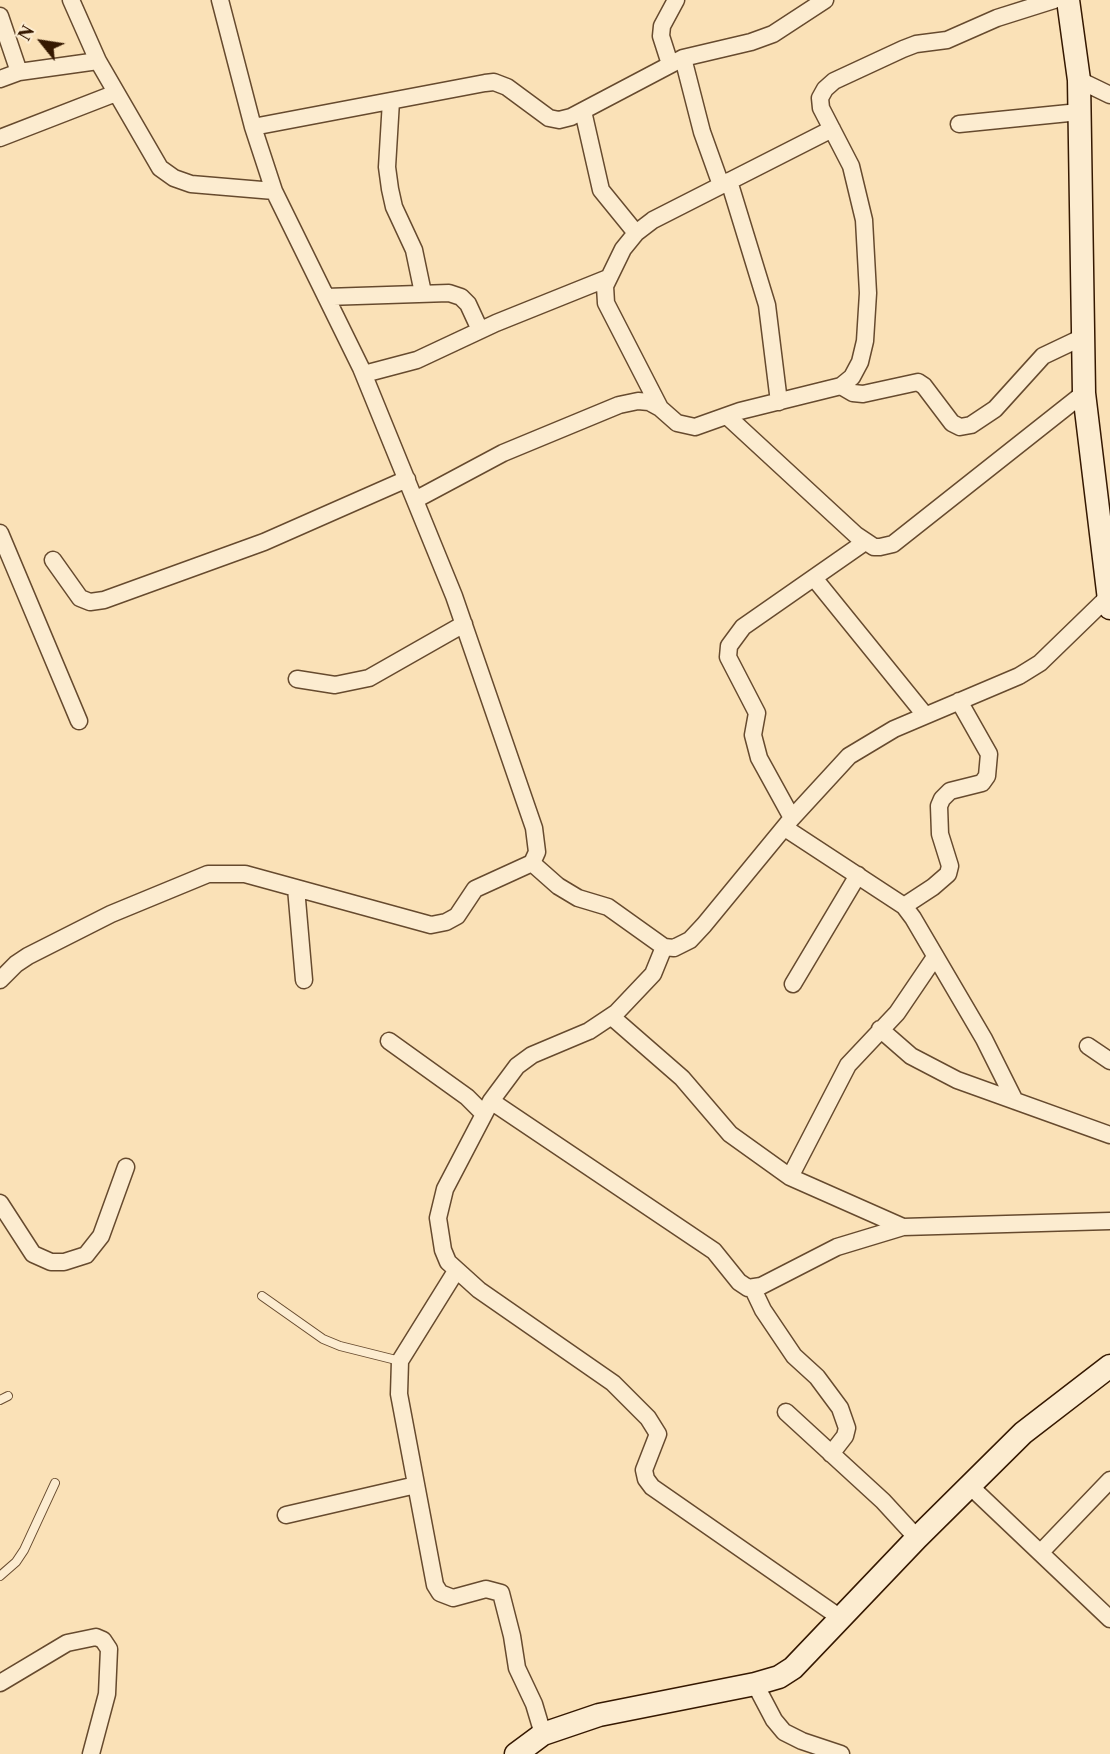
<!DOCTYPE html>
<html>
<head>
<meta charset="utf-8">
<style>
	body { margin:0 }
	#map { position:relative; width:1110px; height:1754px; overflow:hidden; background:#fae1b7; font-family:"Libre Caslon Text",serif }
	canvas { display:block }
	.north { position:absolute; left:12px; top:12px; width:60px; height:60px; -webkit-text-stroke:4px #fcecd0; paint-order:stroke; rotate:300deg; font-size:16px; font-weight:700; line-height:24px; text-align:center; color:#351800 }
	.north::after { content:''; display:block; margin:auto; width:21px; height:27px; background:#351800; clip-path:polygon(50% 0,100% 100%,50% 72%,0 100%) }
</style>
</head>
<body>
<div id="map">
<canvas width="1110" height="1754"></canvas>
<div class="north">N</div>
</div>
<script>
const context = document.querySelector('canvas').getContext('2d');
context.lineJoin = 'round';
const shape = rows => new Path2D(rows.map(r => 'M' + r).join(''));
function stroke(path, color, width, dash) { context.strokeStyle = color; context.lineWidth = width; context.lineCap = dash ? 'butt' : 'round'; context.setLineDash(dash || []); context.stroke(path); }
const lane = shape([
	[262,1296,323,1339,340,1346,400,1361],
	[0,1400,8,1396],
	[0,1576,16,1562,24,1550,55,1483]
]);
const street = shape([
	[71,0,98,61,160,168,174,178,191,184,274,191],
	[0,16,19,72],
	[683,58,702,132,721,185],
	[670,64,661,36,662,26,676,0],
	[0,79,19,72,98,61],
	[1079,80,1110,95],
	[391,101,387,167,390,189,394,207,414,250,423,293],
	[583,111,601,190,636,233],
	[959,124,1079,112],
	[253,127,485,83,494,82,507,87,549,118,559,120,571,117,683,58,751,42,773,34,825,0],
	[0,138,116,93],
	[729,181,767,305,779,402],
	[326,297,449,293,461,297,468,304,480,330],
	[364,374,417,360,496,323,608,278],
	[841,386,853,393,863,394,918,382,924,386,952,423,960,427,971,425,995,409,1043,356,1083,337],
	[660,408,606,303,605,286,623,249,636,233,653,220,832,129],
	[727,416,856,535,874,547,880,547,893,544,1084,393],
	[415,500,503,453,619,405,638,401,649,402,660,408,677,423,695,427,740,411,841,386,852,377,860,362,865,341,868,293,864,220,851,166,821,108,820,98,825,89,834,81,903,49,916,44,947,40,997,18,1054,0],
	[0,533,79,721],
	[53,560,80,598,90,602,104,600,264,542,407,479],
	[814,578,925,715],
	[297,679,335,685,369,678,464,624],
	[792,818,759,758,753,735,757,713,728,657,729,646,743,627,865,542],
	[785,828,904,906,913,918,984,1039,1015,1101],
	[532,863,558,886,578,898,608,907,664,947,674,948,690,940,704,925,792,818,849,756,894,729,1019,676,1040,663,1107,598],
	[296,888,304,980],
	[904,906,933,887,948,874,950,866,940,834,939,806,942,799,950,791,982,783,987,776,989,754,959,701],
	[664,947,653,974,616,1013,589,1031,532,1055,517,1066,491,1101,445,1189,438,1218,443,1250,448,1262,479,1290,613,1383,648,1418,658,1434,644,1470,646,1479,652,1487,842,1619],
	[0,980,16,964,28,956,111,914,208,874,245,874,431,925,446,922,457,916,475,889,532,863,537,852,534,828,454,596,361,368,274,191,253,127,220,0],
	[793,984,858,875],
	[612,1017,682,1078,730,1134,790,1177,903,1227],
	[880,1029,911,1056,957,1080,1110,1135],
	[389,1041,467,1097,484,1114],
	[1088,1046,1110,1061],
	[491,1101,714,1251,739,1282,748,1288,761,1286,837,1247,903,1227,1110,1221],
	[790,1177,848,1065,897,1013,935,957],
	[0,1203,33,1254,51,1262,64,1262,86,1255,101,1236,126,1167],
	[456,1271,400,1361,399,1394,435,1585,440,1593,453,1598,486,1589,501,1593,512,1636,517,1668,534,1704,543,1734],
	[753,1289,763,1310,794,1356,817,1377,840,1408,847,1428,845,1436,831,1454],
	[786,1412,883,1501,917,1538],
	[971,1487,1110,1619],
	[286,1515,416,1485],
	[1041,1552,1110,1480],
	[0,1683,67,1643,96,1637,103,1640,109,1649,107,1694,91,1754],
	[755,1684,774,1720,784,1732,802,1741,841,1754]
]);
const secondary = shape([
	[1068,0,1079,80,1084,393,1110,608],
	[516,1754,543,1734,599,1715,755,1684,779,1677,793,1668,917,1538,1023,1433,1110,1366]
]);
stroke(lane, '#664a2e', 10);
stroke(street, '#664a2e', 19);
stroke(secondary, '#351800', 25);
stroke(lane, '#fcecd0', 8);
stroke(street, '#fcecd0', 16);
stroke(secondary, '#fcecd0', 22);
</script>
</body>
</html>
